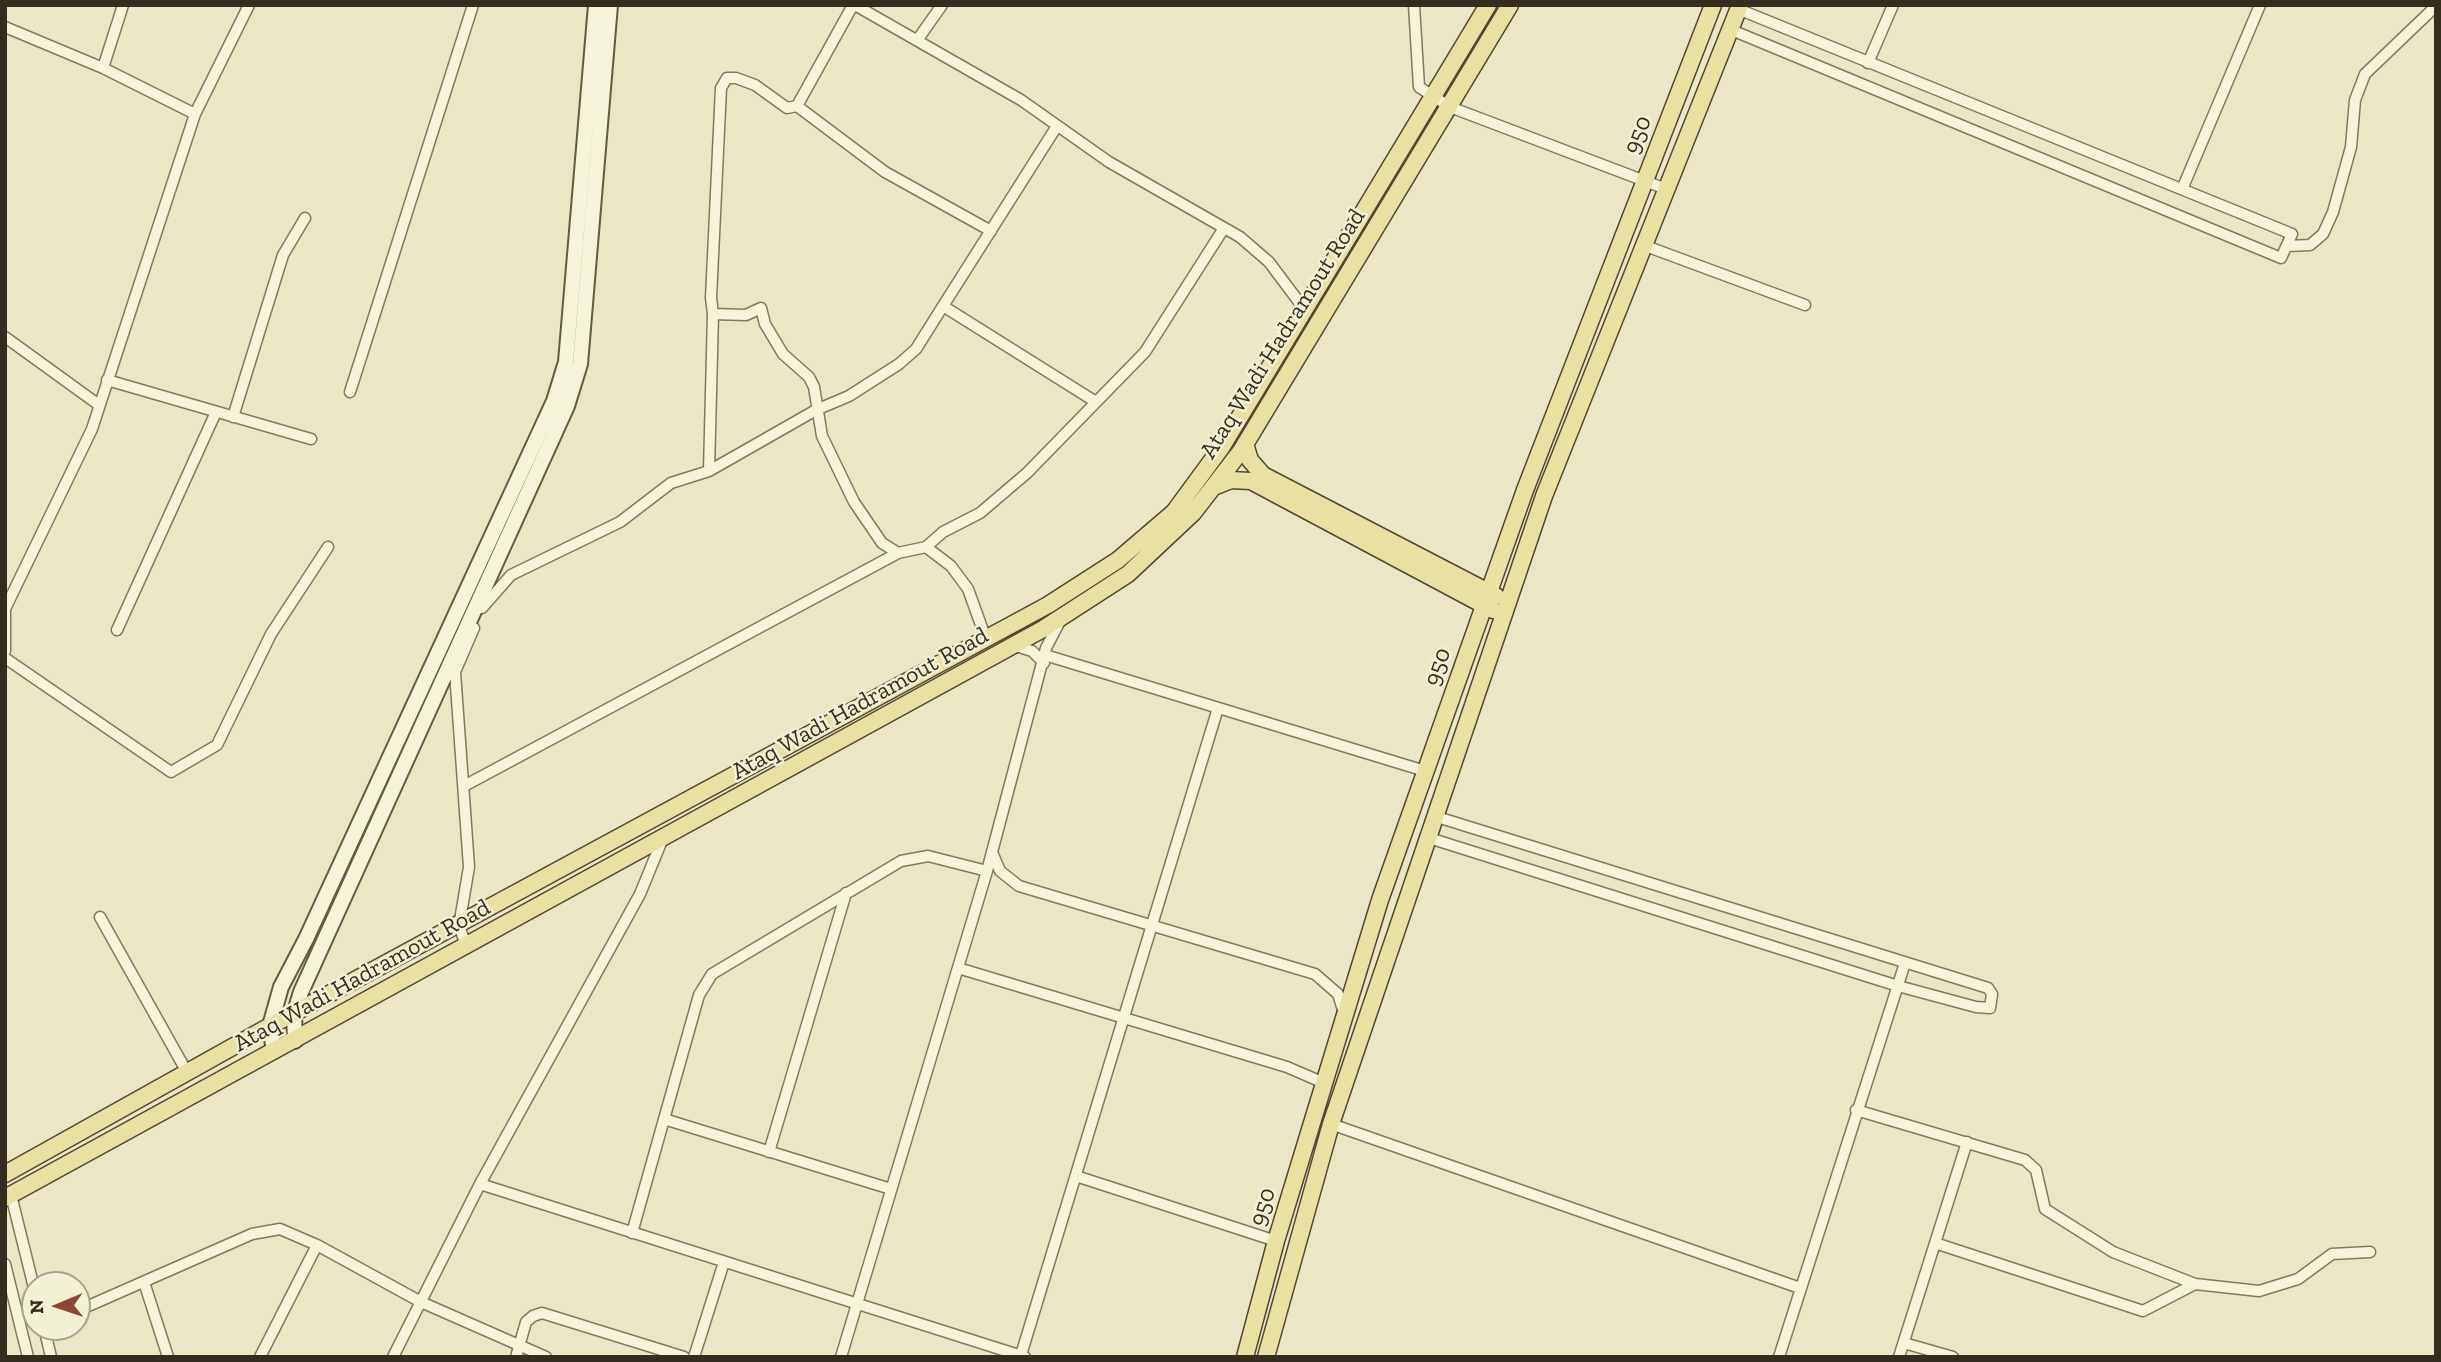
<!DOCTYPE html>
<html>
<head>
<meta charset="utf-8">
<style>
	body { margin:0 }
	#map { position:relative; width:2441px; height:1362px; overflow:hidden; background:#eae6c6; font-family:"Zilla Slab",serif }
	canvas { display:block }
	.frame { position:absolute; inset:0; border:7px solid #352e20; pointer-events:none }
	.north { position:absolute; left:21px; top:1271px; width:70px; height:70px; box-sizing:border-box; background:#f2f0d5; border:2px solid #a6a28d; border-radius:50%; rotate:268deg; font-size:19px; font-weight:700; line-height:28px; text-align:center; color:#352e20 }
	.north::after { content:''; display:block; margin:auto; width:24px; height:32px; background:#8c4634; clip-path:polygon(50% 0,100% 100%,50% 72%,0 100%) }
</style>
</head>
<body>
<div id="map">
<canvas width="2441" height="1362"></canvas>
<div class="frame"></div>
<div class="north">N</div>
</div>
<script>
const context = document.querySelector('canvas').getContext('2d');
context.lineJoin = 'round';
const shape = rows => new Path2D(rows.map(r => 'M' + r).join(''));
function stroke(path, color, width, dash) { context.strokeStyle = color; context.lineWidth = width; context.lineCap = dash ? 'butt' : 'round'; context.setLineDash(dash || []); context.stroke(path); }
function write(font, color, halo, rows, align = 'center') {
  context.font = font + ' "Zilla Slab",serif'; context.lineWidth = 5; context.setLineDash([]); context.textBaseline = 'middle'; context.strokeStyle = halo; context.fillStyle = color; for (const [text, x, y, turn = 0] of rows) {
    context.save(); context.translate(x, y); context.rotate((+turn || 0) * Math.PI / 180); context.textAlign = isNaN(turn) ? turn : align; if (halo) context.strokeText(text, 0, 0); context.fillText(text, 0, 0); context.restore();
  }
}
const street = shape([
	[853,5,797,106,787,108,755,85,736,78,727,78,721,88,711,298,713,314,746,315,761,308,765,324,783,354,809,377,814,387,822,436,854,502,882,543,898,553,926,547],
	[855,5,1021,100,1109,162,1240,237,1269,262,1305,310],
	[1414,5,1419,87,1450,107,1666,189],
	[5,27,103,68,195,114],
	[1729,29,2281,258,2292,234,1738,9],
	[918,39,942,5],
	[1868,63,1893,5],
	[103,68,123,5],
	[797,106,885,172,991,231],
	[2183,187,2260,5],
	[1643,245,1805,305],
	[2287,246,2310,245,2323,234,2333,212,2351,147,2355,100,2365,74,2436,6],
	[943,306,1057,126],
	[5,337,99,405],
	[107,380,311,439],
	[350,392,473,5],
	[233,417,283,255,305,218],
	[709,471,713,314],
	[482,608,511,575,620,522,671,483,709,471,816,410,849,396,899,364,916,349,943,306,1096,402],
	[117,630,216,412],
	[986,639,968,589,951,566,926,547,943,532,980,513,1027,473,1145,352,1224,228],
	[1016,646,1032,651,1044,663],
	[5,651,5,609,92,429,195,114,249,5],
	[1045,655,1425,771],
	[5,658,171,772,217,745,271,634,328,547],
	[464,786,898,553],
	[1426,837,1898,986,1976,1007,1990,1008,1992,994,1988,988,1434,816],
	[992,852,1000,871,1019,886,1315,974,1338,994,1344,1013],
	[100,917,188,1074],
	[466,945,459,926,469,867,455,672,474,628],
	[958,968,1287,1067,1324,1083],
	[1856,1110,2025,1160,2036,1170,2045,1209,2113,1252,2195,1284,2259,1291,2298,1279,2332,1254,2370,1252],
	[664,1119,891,1189],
	[1331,1124,1800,1288],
	[769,1152,846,893],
	[1076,1176,1276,1241],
	[480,1184,1025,1357],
	[11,1195,35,1292],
	[632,1233,699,995,712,974,901,861,928,856,987,871],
	[1935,1243,2143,1311,2195,1284],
	[5,1264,28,1357],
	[144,1282,168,1357],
	[77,1311,252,1234,280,1229,317,1245,421,1302,546,1357],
	[44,1327,51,1357],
	[1904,1343,1953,1357],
	[1021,1355,1218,708],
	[260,1357,317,1245],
	[393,1357,480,1184,640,894,663,838],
	[516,1357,526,1322,533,1316,542,1313,684,1357],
	[694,1357,724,1262],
	[841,1357,987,871,1046,648,1059,623],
	[1779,1357,1905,963],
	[1899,1357,1967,1142]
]);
const secondary = shape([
	[295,1041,294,1015,301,992,567,406,580,364,610,5],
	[274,1051,270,1026,281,987,306,939,554,401,566,362,596,5]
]);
const primary = shape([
	[1245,444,1250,460,1263,475,1496,596],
	[1216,486,1231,480,1251,481,1493,610],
	[5,1174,270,1026,1048,605,1118,560,1174,512,1221,448,1488,5],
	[5,1198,1043,629,1128,574,1193,513,1241,451,1510,5],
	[1245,1357,1276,1241,1380,900,1525,490,1713,5],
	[1266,1357,1331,1124,1544,496,1740,5]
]);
const streetNames = [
	["950",1638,135,-69],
	["Ataq Wadi Hadramout Road",1283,334,-58],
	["950",1438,667,-71],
	["Ataq Wadi Hadramout Road",860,704,-29],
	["Ataq Wadi Hadramout Road",362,976,-29],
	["950",1263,1207,-73]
];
stroke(street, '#83795e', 13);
stroke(secondary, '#655b41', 18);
stroke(primary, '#514731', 19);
stroke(street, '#f5f3d9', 10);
stroke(secondary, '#f5f3d9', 14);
stroke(primary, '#e9e1a2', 16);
write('24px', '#352e20', '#f2f0d5', streetNames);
</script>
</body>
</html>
